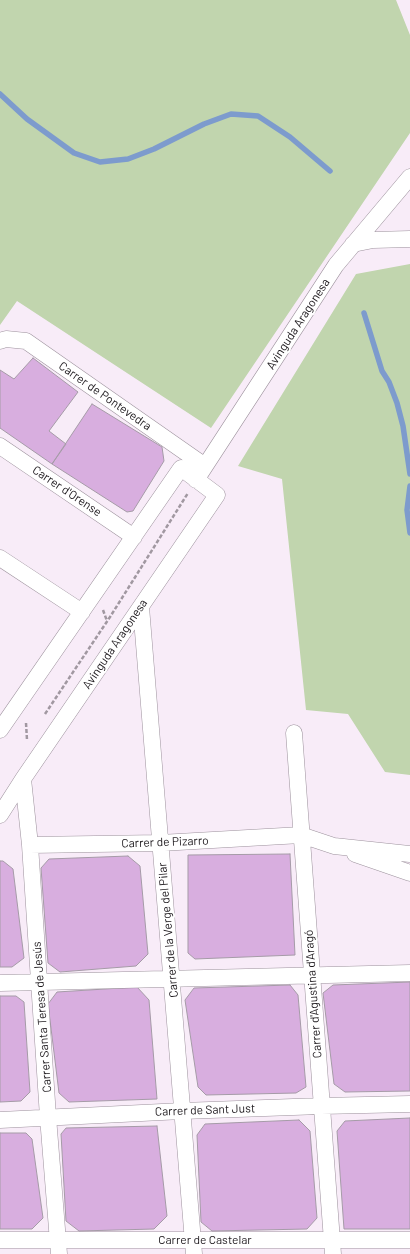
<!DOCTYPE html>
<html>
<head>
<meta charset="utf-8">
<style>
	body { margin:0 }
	canvas { display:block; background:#f8ecf8 }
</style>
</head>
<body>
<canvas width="410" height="1254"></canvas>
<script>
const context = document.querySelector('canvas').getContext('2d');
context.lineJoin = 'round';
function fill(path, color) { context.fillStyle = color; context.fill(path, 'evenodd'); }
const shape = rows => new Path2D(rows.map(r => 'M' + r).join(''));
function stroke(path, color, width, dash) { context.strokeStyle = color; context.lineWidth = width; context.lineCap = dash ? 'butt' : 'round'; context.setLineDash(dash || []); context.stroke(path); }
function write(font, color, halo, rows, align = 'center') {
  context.font = font + ' Barlow,sans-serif'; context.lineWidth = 4; context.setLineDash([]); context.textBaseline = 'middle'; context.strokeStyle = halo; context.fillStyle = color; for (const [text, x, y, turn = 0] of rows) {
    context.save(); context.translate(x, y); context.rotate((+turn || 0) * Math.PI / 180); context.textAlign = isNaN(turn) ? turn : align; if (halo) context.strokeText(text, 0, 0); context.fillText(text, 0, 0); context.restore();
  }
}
const green = shape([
	[0,0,396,0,410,35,410,133,211,428,17,301,0,325],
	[410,264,410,775,385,772,348,714,306,710,282,479,238,466,356,274]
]);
const stream = shape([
	[0,94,27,119,74,153,100,162,128,159,154,149,204,124,231,114,258,116,290,137,330,171],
	[364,313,382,371,389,382,397,403,403,426,410,474],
	[410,486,407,510,410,533]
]);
const building = shape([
	[33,358,78,392,49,431,66,444,52,464,0,428,0,370,14,379,33,358],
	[92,404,162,447,164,461,133,511,127,512,52,464,92,404],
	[290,854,295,955,195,959,188,953,188,855,290,854],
	[128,856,140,866,148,954,136,966,60,972,48,963,41,868,49,859,128,856],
	[0,861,3,861,13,869,24,958,12,967,0,967,0,861],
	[410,982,410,1091,345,1092,334,1084,323,993,333,985,410,982],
	[290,985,298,995,306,1087,296,1093,206,1095,198,1087,185,1000,194,988,290,985],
	[137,987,149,1000,157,1099,69,1102,59,1093,48,1004,57,992,137,987],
	[0,996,16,996,24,1002,30,1092,21,1101,0,1102,0,996],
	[410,1118,410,1229,344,1229,337,1131,345,1121,410,1118],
	[299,1120,310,1131,317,1218,307,1229,212,1231,201,1222,197,1135,205,1124,299,1120],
	[157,1126,167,1216,154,1229,79,1231,66,1221,61,1134,66,1128,157,1126],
	[0,1133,26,1133,32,1139,43,1218,32,1229,0,1229,0,1133]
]);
const path = shape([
	[103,610,107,621],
	[45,714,110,617,188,493],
	[26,723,27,740]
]);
const street = shape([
	[353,244,373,240,410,239],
	[0,341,6,339,26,341,205,466],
	[0,446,134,537],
	[196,480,336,265,410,177],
	[0,558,82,612],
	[141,607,194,1254],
	[0,730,181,468,217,495,23,779,0,815],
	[294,733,333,1254],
	[23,779,30,845,48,1117,59,1254],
	[30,845,160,843,301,835,334,846,410,854],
	[355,854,410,873],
	[0,983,410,973],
	[0,1120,182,1111,321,1106,410,1104],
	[0,1240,410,1240]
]);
const streetNames = [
	["Avinguda Aragonesa",298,324,-57],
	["Carrer de Pontevedra",105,396,35],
	["Carrer d'Orense",67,491,34],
	["Avinguda Aragonesa",115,644,-56],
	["Carrer de Pizarro",165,842,-2],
	["Carrer de la Verge del Pilar",168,930,-95],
	["Carrer d'Agustina d'Aragó",313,994,-94],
	["Carrer Santa Teresa de Jesús",42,1017,-94],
	["Carrer de Sant Just",205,1110,-2],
	["Carrer de Castelar",205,1240]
];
fill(green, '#c1d5ae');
stroke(stream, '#7d9bcd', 5.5);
fill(building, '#d8aedf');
stroke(building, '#a59ba7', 1);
stroke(street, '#9d929d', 17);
stroke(path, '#a198a1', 2.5, [4, 2]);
stroke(street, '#fff', 16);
write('12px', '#1d191d', '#fff', streetNames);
</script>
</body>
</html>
